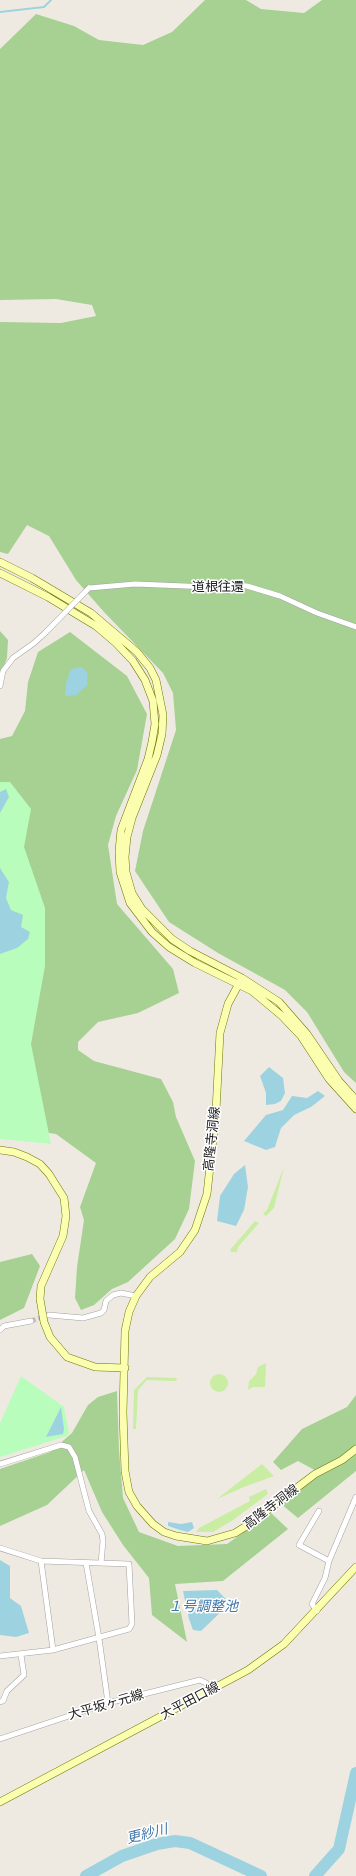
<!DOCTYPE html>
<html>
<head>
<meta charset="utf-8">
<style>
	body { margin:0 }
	canvas { display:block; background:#efeae1 }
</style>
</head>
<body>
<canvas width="356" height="1876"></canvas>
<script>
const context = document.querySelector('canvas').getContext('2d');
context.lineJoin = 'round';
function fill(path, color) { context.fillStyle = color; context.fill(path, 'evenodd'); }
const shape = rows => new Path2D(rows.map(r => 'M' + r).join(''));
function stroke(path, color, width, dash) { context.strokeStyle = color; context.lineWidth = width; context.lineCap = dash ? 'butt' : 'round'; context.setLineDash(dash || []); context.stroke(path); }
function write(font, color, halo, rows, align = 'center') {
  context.font = font + ' Quicksand,"Noto Sans JP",sans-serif'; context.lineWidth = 3; context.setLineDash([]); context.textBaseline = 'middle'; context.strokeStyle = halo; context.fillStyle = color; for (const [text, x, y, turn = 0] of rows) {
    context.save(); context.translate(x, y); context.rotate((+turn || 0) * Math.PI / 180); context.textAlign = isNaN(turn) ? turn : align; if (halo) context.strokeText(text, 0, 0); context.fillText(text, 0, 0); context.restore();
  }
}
const grass = shape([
	[284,1167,274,1208,266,1216,263,1214,267,1210],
	[255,1221,259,1223,238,1247,237,1252,231,1252,230,1250],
	[266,1363,265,1387,253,1387,248,1390,249,1381,256,1374,258,1367],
	'210 1383a9 9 0 1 1 18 0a9 9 0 1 1-18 0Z',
	[147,1377,177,1378,176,1381,147,1380,138,1390,136,1429,133,1429,134,1390],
	[262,1464,274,1476,244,1487,217,1499],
	[266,1489,268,1494,233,1520,213,1532,196,1532,199,1528,250,1501,249,1497]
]);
const forest = shape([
	[205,0,246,0,261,9,304,13,322,0,356,0,356,1083,344,1072,307,1012,285,990,218,953,169,922,135,871,143,831,176,730,173,693,163,673,104,612,76,580,49,536,27,525,8,554,0,552,0,322,61,323,96,316,92,305,56,299,0,300,0,49,36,14,74,26,99,40,143,45,172,32],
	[0,631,8,640,7,658,0,676],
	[70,632,127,676,147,714,137,770,116,816,108,845,117,904,173,969,179,993,138,1013,98,1022,78,1042,78,1050,94,1061,161,1079,173,1102,176,1117,195,1161,189,1209,175,1239,128,1282,112,1289,94,1305,81,1310,75,1298,77,1267,84,1220,80,1207,96,1163,56,1134,0,1126,0,739,12,736,25,711,28,682,38,652],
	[32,1254,40,1266,24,1308,0,1320,0,1262],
	[117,1391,119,1450,123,1498,139,1532,178,1546,227,1544,271,1513,288,1529,223,1581,175,1584,187,1642,152,1615,149,1578,123,1545,102,1512,84,1470,47,1505,0,1526,0,1469,50,1452,72,1433,88,1405,98,1397],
	[356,1395,356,1471,298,1518,281,1504,320,1473,298,1461,281,1470,273,1462,302,1429,347,1407]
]);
const park = shape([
	[0,782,10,782,31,809,24,847,45,908,45,966,31,1044,51,1144,0,1139],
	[21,1376,64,1407,69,1433,67,1436,0,1457,0,1423]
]);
const water = shape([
	[82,667,87,672,87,685,76,695,65,696,66,683,71,669],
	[6,789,9,797,0,813,0,792],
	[0,868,9,882,6,898,11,910,23,915,21,927,30,932,28,939,17,948,0,954],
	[269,1067,283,1078,285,1093,281,1101,275,1104,266,1105,266,1093,260,1076],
	[318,1091,325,1096,311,1107,294,1115,281,1128,275,1147,266,1150,244,1141,266,1115,283,1110,292,1096,307,1098],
	[245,1165,248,1187,244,1210,236,1226,217,1221,220,1196,234,1174],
	[61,1407,64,1429,63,1434,46,1437],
	[168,1522,181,1524,192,1522,194,1528,188,1532,180,1530,168,1526],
	[0,1560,10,1566,10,1598,21,1606,29,1633,16,1637,0,1635],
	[217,1590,226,1599,222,1611,201,1631,193,1630,189,1619,183,1591]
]);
const stream = shape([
	[0,12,44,7,51,0]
]);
const river = shape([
	[86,1876,122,1856,157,1844,175,1841,190,1843,261,1876],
	[315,1876,339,1849,356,1773]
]);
const streetTunnel = shape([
	[31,1321,45,1316]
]);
const street = shape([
	[89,588,135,584,210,587,223,585,247,586,280,596,317,613,356,627],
	[0,686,3,671,13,658,34,643,45,633],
	[49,1315,83,1318,101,1313,104,1310,106,1301,113,1295,121,1293,136,1296],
	[0,1330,4,1326,31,1321],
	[0,1464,61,1445,69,1447,75,1457,89,1511,102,1534,103,1541,101,1563],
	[319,1511,299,1545,329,1561],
	[0,1548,41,1561,129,1564,132,1624,129,1629,53,1650,0,1656],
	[41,1561,53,1650],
	[86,1563,99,1638,108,1703],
	[317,1611,312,1604,325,1578,329,1561,356,1497],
	[0,1702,3,1701,7,1691,24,1675,21,1655],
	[0,1739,108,1703,200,1680,206,1683,210,1690]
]);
const secondary = shape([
	[0,562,32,578,91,613,137,652,150,668,156,680,163,715,162,734,157,755,132,818,127,837,125,857,126,872,132,893,142,909,172,939,190,951,242,978,279,1002,307,1034,339,1081,356,1100],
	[0,573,48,597,96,626,116,643,133,661,145,680,153,701,155,724,152,742,148,759,121,830,119,851,120,872,130,903,152,932,169,947,195,963,252,991,282,1016,301,1036,329,1079,356,1109],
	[242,978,228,1004,220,1033,216,1111,207,1194,195,1230,180,1252,150,1277,136,1296,129,1312,125,1331,123,1413,125,1471,127,1482,129,1492,137,1506,153,1524,164,1532,176,1536,207,1541,235,1533,248,1525,315,1474,342,1460,356,1449],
	[0,1150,14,1152,27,1157,40,1164,49,1174,64,1198,66,1216,63,1236,41,1286,40,1299,44,1322,50,1337,67,1357,95,1367,125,1368],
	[0,1802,248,1670,284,1644,356,1567]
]);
const streetBridge = shape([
	[45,633,89,588]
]);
const streetNames = [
	["道根往還",218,587],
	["高隆寺洞線",212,1139,-84],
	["高隆寺洞線",271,1507,-37],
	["大平田口線",190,1701,-28],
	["大平坂ヶ元線",106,1705,-16]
];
const waterNames = [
	["１号調整池",203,1607],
	["更紗川",147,1834,-14]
];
fill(grass, '#c9eda2');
fill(forest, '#a6d192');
fill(park, '#b9fdbd');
fill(water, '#9dd3e0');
stroke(stream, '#9dd3e0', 2);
stroke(river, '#9dd3e0', 12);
stroke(streetTunnel, '#c5c1ba', 5, [5, 2.5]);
stroke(street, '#a3a3a3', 6);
stroke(secondary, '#6c7700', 8);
stroke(street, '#fff', 5);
stroke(secondary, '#fcfeaf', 7);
stroke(streetBridge, '#a3a3a3', 6, []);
stroke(streetBridge, '#fff', 5);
write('13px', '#1c1c1c', '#fff', streetNames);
write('italic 14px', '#4078aa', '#fff', waterNames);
</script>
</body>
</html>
